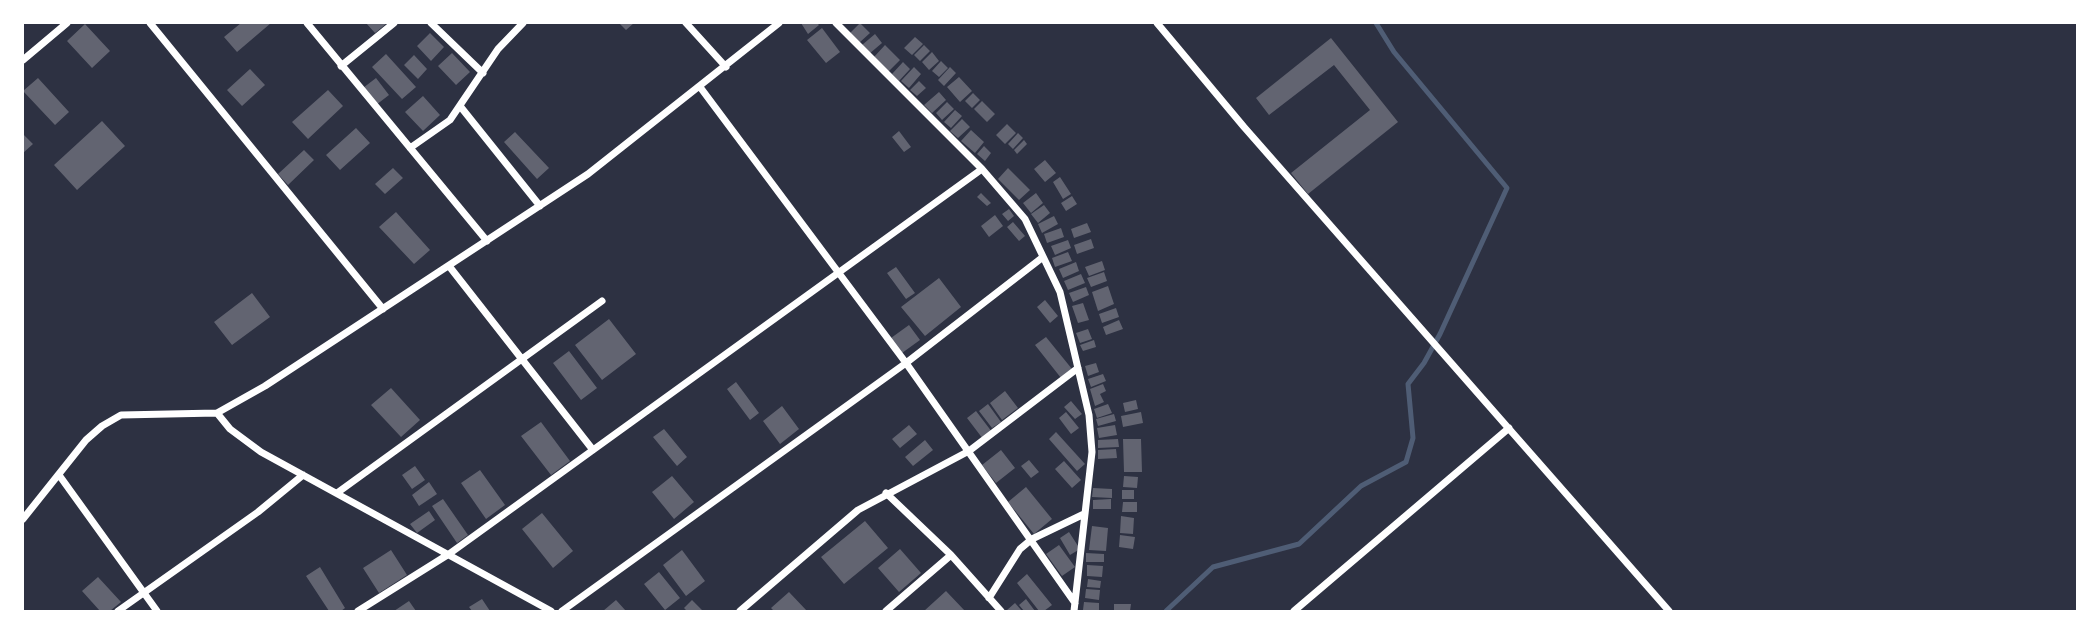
<!DOCTYPE html>
<html>
<head>
<meta charset="utf-8">
<style>
	body { margin:0 }
	#map { position:relative; width:2100px; height:634px; overflow:hidden; background:#2d3142; font-family:Mulish,sans-serif }
	canvas { display:block }
	.frame { position:absolute; inset:0; border:24px solid #fff; pointer-events:none }
</style>
</head>
<body>
<div id="map">
<canvas width="2100" height="634"></canvas>
<div class="frame"></div>
</div>
<script>
const context = document.querySelector('canvas').getContext('2d');
context.lineJoin = 'round';
const shape = rows => new Path2D(rows.map(r => 'M' + r).join(''));
function stroke(path, color, width, dash) { context.strokeStyle = color; context.lineWidth = width; context.lineCap = dash ? 'butt' : 'round'; context.setLineDash(dash || []); context.stroke(path); }
function fill(path, color) { context.fillStyle = color; context.fill(path, 'evenodd'); }
const stream = shape([
	[1166,611,1213,567,1299,544,1361,486,1406,462,1413,438,1408,384,1424,363,1440,334,1507,188,1394,52,1376,23]
]);
const building = shape([
	[241,23,271,23,237,52,224,37],
	[366,23,387,23,375,33],
	[619,23,634,23,626,30],
	[801,23,817,23,819,25,808,34],
	[860,23,870,33,859,43,850,33],
	[85,24,110,51,92,68,67,41],
	[822,28,840,52,826,63,807,40],
	[430,33,444,47,431,61,417,46],
	[875,34,882,43,869,54,862,45],
	[915,37,923,44,912,55,904,48],
	[1331,38,1398,122,1308,194,1291,173,1370,110,1334,65,1269,115,1256,98],
	[885,45,900,60,888,72,874,57],
	[924,45,930,51,920,61,914,55],
	[932,52,939,61,929,70,922,62],
	[452,53,470,72,456,85,438,66],
	[386,54,416,87,402,99,372,67],
	[414,55,427,69,418,79,404,65],
	[941,61,948,68,939,77,932,71],
	[903,62,910,69,899,81,892,74],
	[914,67,921,74,909,88,901,81],
	[950,67,956,73,944,86,938,80],
	[250,69,265,85,242,106,227,90],
	[959,77,972,91,960,102,947,87],
	[38,78,69,112,55,125,23,91],
	[376,78,389,95,376,105,363,88],
	[919,81,926,88,917,96,910,90],
	[328,90,343,106,308,139,292,122],
	[939,92,946,100,932,113,924,105],
	[973,93,980,100,972,108,965,101],
	[423,96,440,115,423,131,405,112],
	[982,101,995,114,987,122,974,109],
	[947,102,954,109,942,120,936,113],
	[955,110,962,116,951,128,944,122],
	[962,119,970,127,958,138,950,131],
	[102,121,125,146,77,190,54,165],
	[1007,124,1016,133,1005,144,996,135],
	[356,128,370,143,340,170,326,155],
	[971,130,984,142,975,153,961,141],
	[899,131,911,147,904,152,892,137],
	[515,132,549,168,537,179,504,142],
	[1018,133,1023,138,1013,149,1008,144],
	[23,134,33,144,23,153],
	[1024,140,1027,144,1017,154,1014,150],
	[984,146,991,153,985,161,977,154],
	[304,150,314,160,288,185,278,174],
	[1045,160,1056,173,1045,182,1034,169],
	[393,168,403,178,385,194,375,184],
	[1008,168,1030,190,1019,200,998,179],
	[1060,177,1071,194,1063,199,1053,182],
	[981,193,991,203,987,206,977,197],
	[1036,193,1043,203,1031,213,1023,203],
	[1072,196,1077,204,1066,211,1061,203],
	[1044,205,1050,213,1038,223,1031,214],
	[1009,209,1014,216,1008,221,1002,214],
	[396,212,430,250,414,264,379,227],
	[995,215,1003,226,989,237,981,226],
	[1054,216,1058,224,1042,233,1038,224],
	[1013,222,1025,236,1019,241,1007,227],
	[1087,223,1091,232,1074,238,1071,229],
	[1061,228,1064,237,1047,243,1044,234],
	[1091,239,1094,248,1077,254,1074,245],
	[1068,240,1071,248,1055,255,1051,246],
	[1068,252,1072,261,1055,267,1052,258],
	[1102,261,1105,270,1089,276,1085,267],
	[1076,262,1079,271,1063,278,1059,269],
	[896,267,915,293,906,299,887,273],
	[1104,272,1107,281,1091,287,1087,278],
	[1081,274,1085,283,1068,290,1064,281],
	[939,278,961,307,925,336,901,307],
	[1108,286,1114,304,1098,311,1092,292],
	[1086,287,1089,295,1073,302,1069,293],
	[252,293,270,317,232,345,214,322],
	[1045,300,1058,316,1050,323,1037,307],
	[1083,303,1089,320,1078,323,1072,306],
	[1116,308,1119,317,1102,323,1099,314],
	[609,319,636,354,602,380,575,345],
	[1119,320,1123,329,1106,335,1103,327],
	[909,325,920,340,902,353,891,338],
	[1088,329,1092,339,1080,343,1076,333],
	[1046,337,1072,369,1061,378,1035,345],
	[1094,340,1096,347,1083,351,1080,345],
	[569,351,597,388,581,400,553,363],
	[1096,363,1099,372,1088,376,1085,366],
	[1103,374,1106,381,1091,387,1088,379],
	[736,382,759,413,750,420,727,389],
	[1103,384,1106,391,1100,394,1104,402,1095,406,1090,389],
	[391,388,420,420,401,437,371,405],
	[1005,391,1018,408,1002,420,990,403],
	[1136,400,1138,409,1125,412,1123,403],
	[1071,401,1082,414,1075,419,1064,407],
	[988,404,1001,422,992,428,979,411],
	[1108,404,1112,413,1097,418,1094,409],
	[782,406,799,429,780,444,763,421],
	[976,411,992,432,983,439,967,418],
	[1066,412,1079,428,1071,434,1059,418],
	[1141,412,1143,423,1123,427,1121,416],
	[1114,414,1116,421,1098,426,1096,419],
	[541,422,570,461,551,475,521,436],
	[909,425,917,434,900,448,892,439],
	[1115,425,1117,435,1099,438,1097,428],
	[664,429,687,457,677,466,653,437],
	[1056,432,1085,464,1077,471,1049,439],
	[1118,439,1119,447,1098,448,1098,440],
	[1123,439,1141,439,1142,472,1124,472],
	[925,440,933,450,913,466,905,457],
	[1116,449,1117,458,1098,459,1098,450],
	[1001,450,1015,468,996,483,982,465],
	[1029,460,1039,472,1031,478,1021,466],
	[1064,461,1081,480,1072,488,1055,469],
	[415,466,425,480,412,489,402,475],
	[480,470,505,505,486,519,461,483],
	[672,476,694,502,674,519,652,492],
	[1124,476,1138,477,1137,488,1123,487],
	[429,482,437,494,419,506,412,495],
	[1026,487,1052,519,1034,534,1008,502],
	[1093,488,1112,489,1112,498,1092,497],
	[1122,490,1134,490,1134,499,1122,499],
	[443,499,468,535,457,543,432,506],
	[1111,499,1111,509,1093,509,1093,500],
	[1123,502,1137,502,1137,512,1122,512],
	[429,511,435,520,417,533,410,524],
	[542,513,573,551,553,568,522,529],
	[1121,516,1134,518,1133,534,1120,533],
	[865,521,888,548,844,584,821,557],
	[1092,526,1108,528,1106,551,1089,550],
	[1069,532,1080,549,1070,555,1060,538],
	[1120,535,1135,537,1133,549,1119,547],
	[1059,545,1075,567,1062,576,1046,554],
	[900,549,921,573,899,592,878,568],
	[391,550,407,575,379,593,363,568],
	[682,550,705,581,686,596,663,565],
	[1086,553,1104,554,1104,562,1086,562],
	[1087,565,1103,566,1102,577,1087,576],
	[320,567,345,608,341,611,329,611,306,576],
	[659,572,680,598,665,610,644,584],
	[1027,574,1052,605,1044,611,1039,611,1017,583],
	[98,577,121,602,110,611,100,611,82,591],
	[1088,579,1101,581,1100,588,1087,587],
	[1086,589,1100,590,1099,600,1085,598],
	[946,591,965,611,924,611],
	[789,592,807,611,774,611,771,608],
	[482,599,490,611,472,611,469,607],
	[1026,599,1035,611,1024,611,1019,605],
	[616,600,626,611,603,611],
	[692,600,703,611,687,611,684,608],
	[409,601,416,611,394,611],
	[1084,602,1099,603,1099,611,1083,610],
	[1015,603,1022,611,1007,610],
	[1114,604,1131,604,1130,611,1114,611]
]);
const minor = shape([
	[150,23,383,309],
	[307,23,487,241],
	[431,23,483,73],
	[686,23,726,67],
	[836,23,982,169,1025,219,1060,292,1089,415,1092,452,1074,611],
	[1157,23,1244,127,1669,611],
	[23,60,67,23],
	[341,66,394,23],
	[700,87,906,363,1075,603],
	[460,106,540,206],
	[410,148,450,120,498,49,523,23],
	[449,266,593,450],
	[217,413,230,429,261,452,551,611],
	[59,475,157,611],
	[337,493,602,301],
	[886,493,951,555,1001,611],
	[23,519,86,440,102,426,121,415,217,413,265,386,588,174,779,23],
	[989,598,1020,549,1032,539,1084,514],
	[118,611,258,512,303,475],
	[358,611,449,554,982,169],
	[562,611,906,363,1043,257],
	[740,611,858,510,969,451,1078,368],
	[886,611,951,555],
	[1294,611,1509,428]
]);
stroke(stream, '#4f5d75', 5);
fill(building, '#626471');
stroke(minor, '#fff', 7);
</script>
</body>
</html>
